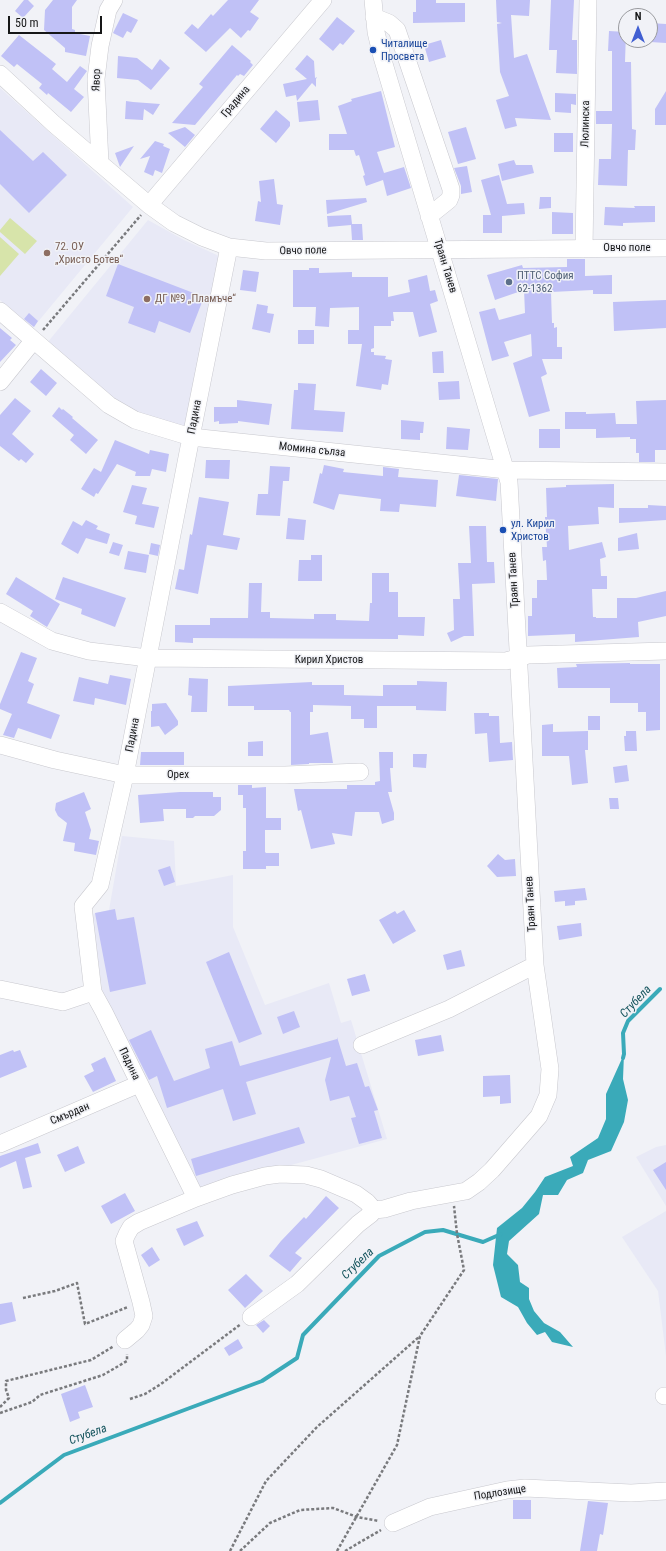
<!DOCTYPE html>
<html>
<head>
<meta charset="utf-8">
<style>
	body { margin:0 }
	#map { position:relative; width:666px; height:1551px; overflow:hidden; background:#f1f2f7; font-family:"Roboto Condensed",sans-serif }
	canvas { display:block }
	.north { position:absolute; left:618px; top:8px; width:40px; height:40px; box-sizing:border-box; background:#f1f2f7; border:1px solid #999a9e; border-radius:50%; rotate:0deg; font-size:11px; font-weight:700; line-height:16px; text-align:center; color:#161718 }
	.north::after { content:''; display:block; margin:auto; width:14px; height:18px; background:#415fd2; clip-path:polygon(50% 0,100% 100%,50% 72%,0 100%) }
	.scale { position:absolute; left:8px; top:16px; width:94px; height:18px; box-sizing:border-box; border:2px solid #161718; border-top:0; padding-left:5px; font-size:12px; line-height:14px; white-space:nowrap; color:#161718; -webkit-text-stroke:3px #f1f2f7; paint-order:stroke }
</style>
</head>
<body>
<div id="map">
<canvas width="666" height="1551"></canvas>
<div class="north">N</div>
<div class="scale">50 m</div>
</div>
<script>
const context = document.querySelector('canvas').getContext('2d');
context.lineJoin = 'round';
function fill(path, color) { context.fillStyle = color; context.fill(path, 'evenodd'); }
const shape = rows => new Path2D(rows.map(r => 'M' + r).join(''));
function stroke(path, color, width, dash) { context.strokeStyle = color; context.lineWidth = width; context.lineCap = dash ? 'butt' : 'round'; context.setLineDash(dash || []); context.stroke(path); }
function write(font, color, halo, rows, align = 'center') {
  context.font = font + ' "Roboto Condensed",sans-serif'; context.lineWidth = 3; context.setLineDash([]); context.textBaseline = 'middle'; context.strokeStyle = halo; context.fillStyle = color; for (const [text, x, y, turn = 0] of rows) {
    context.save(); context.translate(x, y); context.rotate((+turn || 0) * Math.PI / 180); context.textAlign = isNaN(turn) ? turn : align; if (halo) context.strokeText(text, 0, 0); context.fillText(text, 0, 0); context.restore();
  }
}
const built = shape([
	[0,88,133,207,32,329,0,300],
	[148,220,184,240,219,256,186,428,139,413,113,399,47,343],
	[122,836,174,841,176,886,233,875,233,927,265,1005,329,983,341,1023,351,1020,387,1139,199,1190,145,1082,102,990,92,914,109,910],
	[666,1145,666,1206,636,1157,656,1147],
	[666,1211,666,1356,658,1291,622,1237]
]);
const green = shape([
	[10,218,37,241,25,254,0,232,0,230],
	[0,237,19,254,0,276]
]);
const water = shape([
	[624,1054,623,1079,628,1100,624,1122,611,1151,588,1160,583,1173,567,1180,558,1195,543,1195,539,1214,509,1241,507,1254,518,1265,520,1282,529,1288,529,1299,534,1311,544,1323,560,1332,573,1347,552,1342,545,1332,537,1335,527,1323,518,1307,501,1297,493,1265,497,1228,522,1208,535,1192,545,1177,573,1166,570,1157,598,1138,606,1119,606,1094]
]);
const stream = shape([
	[623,1058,624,1054,623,1033,628,1021,660,989],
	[0,1503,64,1455,262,1381,297,1358,303,1335,379,1256,425,1232,443,1230,483,1242,501,1234]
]);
const building = shape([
	[24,0,28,0,34,6,23,18,15,11],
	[53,0,77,0,72,7,72,29,75,30,75,33,90,36,86,56,65,52,65,48,44,30,45,10],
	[228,0,259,0,250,12,259,18,250,31,248,30,241,38,230,28,206,52,184,33,192,24,198,29,211,14,213,16],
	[416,0,436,0,436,3,465,3,465,22,413,23,413,12,416,12],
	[496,0,530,0,529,16,511,15,514,58,527,54,551,120,515,118,517,126,505,129,496,100,509,96,500,72,497,24,502,23,497,22],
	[551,0,574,0,572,40,577,40,577,74,556,73,557,50,549,50],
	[123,13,138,20,131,33,127,31,123,38,113,33],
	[337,17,355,31,343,45,340,43,333,51,319,39],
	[650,23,666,24,666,43,650,42],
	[609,31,626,32,625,62,631,62,632,129,636,130,635,150,628,150,627,186,598,185,599,159,611,159,612,124,596,124,596,111,612,111,612,51,608,51],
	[19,35,56,64,52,69,67,82,80,66,87,71,74,89,84,97,71,112,48,93,47,95,39,88,42,84,17,64,14,67,1,56],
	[441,40,446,57,429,62,424,45],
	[232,45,251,61,250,62,253,65,244,76,240,74,238,76,237,75,195,125,172,123,203,87,199,84],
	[307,55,314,61,315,78,317,77,316,79,316,87,312,83,297,101,296,95,286,97,283,84,307,79,295,69],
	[118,56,137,58,152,70,160,59,170,68,151,90,138,80,117,78],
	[381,91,395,147,377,152,384,173,404,167,411,188,387,196,383,180,366,186,363,176,365,175,359,155,356,156,354,150,329,150,329,134,347,134,338,106,352,101,351,99],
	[666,91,666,125,655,125,655,109],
	[555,93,576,94,576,105,571,104,571,113,555,112],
	[318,100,320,120,299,122,297,102],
	[126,101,133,102,160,104,153,115,144,109,143,120,125,119],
	[276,110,290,122,290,126,276,143,260,129],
	[185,127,195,135,185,147,168,133],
	[466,127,476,159,458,164,448,132],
	[0,130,33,161,43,152,67,175,29,213,0,184],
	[554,133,573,133,573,152,554,152],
	[155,141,164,144,163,146,170,149,162,173,155,170,153,176,144,172,150,156,140,159],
	[134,146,120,167,115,153],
	[514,160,516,165,532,165,534,173,502,181,498,164],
	[467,166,472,192,461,194,461,186,454,168],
	[499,175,507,204,524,203,525,214,502,216,502,233,483,233,483,215,491,215,481,180],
	[274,179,277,204,283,205,280,225,255,221,258,201,261,202,259,181],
	[540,197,551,197,551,208,539,209],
	[366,198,367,202,327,214,326,200],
	[634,206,655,206,655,222,623,223,623,226,604,225,605,207,635,208],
	[552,212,573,213,573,234,552,234],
	[351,215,352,224,362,224,363,240,352,240,351,225,328,227,327,216],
	[567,259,585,259,585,276,612,275,612,294,593,294,593,290,551,292,552,323,554,323,554,328,557,327,557,347,562,347,562,359,542,359,547,374,541,377,550,411,529,417,513,363,532,356,531,334,504,342,509,356,492,361,479,312,495,308,499,320,525,313,524,290,495,300,487,275,522,265,523,268,567,267],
	[118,264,204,297,190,333,159,321,155,333,128,323,134,307,106,296],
	[309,268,319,268,319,273,352,272,352,277,388,277,388,297,410,292,408,280,427,275,430,291,435,290,438,301,430,304,437,332,419,337,413,312,393,312,394,321,391,321,391,326,374,326,374,348,371,349,371,352,374,352,374,355,386,356,385,359,392,360,388,385,382,384,381,390,356,386,362,344,348,344,348,330,359,330,359,307,330,308,329,327,315,326,316,307,293,307,293,270,309,270],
	[243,270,259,272,256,292,240,290],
	[666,300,666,328,614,331,613,302],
	[257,304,268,306,267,313,274,314,270,333,252,329],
	[29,313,38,321,34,327,24,319],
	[0,328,12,338,10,340,16,345,0,362],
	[298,330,314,330,314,344,298,344],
	[443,351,444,373,433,373,432,352],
	[41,369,57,383,46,396,30,382],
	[459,381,460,399,439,400,438,382],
	[298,383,316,384,314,410,345,412,343,432,291,429,294,390,298,390],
	[15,398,31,411,12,434,34,454,26,463,21,459,19,461,0,446,0,415],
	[237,400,272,404,269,425,238,421,238,423,219,424,219,421,214,422,214,407,237,407],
	[666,400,666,450,655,450,655,462,639,462,639,453,636,453,636,439,630,439,630,437,596,438,596,429,565,429,565,412,586,412,586,414,615,413,616,424,637,424,636,401],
	[59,407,62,410,63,409,73,417,72,418,98,440,86,454,70,440,74,435,52,416],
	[401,420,424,422,423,433,420,433,420,440,401,439],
	[447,427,470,429,468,450,446,449],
	[539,429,560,429,560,448,539,448],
	[115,440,149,454,150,450,169,454,166,472,152,469,150,476,135,476,136,472,117,464,98,494,96,493,94,497,81,489,94,468,101,472],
	[206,460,230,460,229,479,205,478],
	[324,465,344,469,343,472,383,476,383,467,399,469,398,477,438,480,436,507,400,504,399,512,380,511,381,499,339,494,334,510,313,503,320,473,322,474],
	[270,466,290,467,289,481,283,481,280,516,256,515,258,494,268,494],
	[459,475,498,479,496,501,456,496],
	[614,484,614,508,598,507,599,524,568,526,569,550,602,542,606,557,600,559,601,576,607,576,607,589,592,589,593,617,596,617,596,618,617,618,617,598,636,598,666,591,666,616,638,622,639,637,575,642,575,634,528,636,528,616,532,616,532,598,537,598,537,580,547,580,546,560,543,561,542,547,547,547,545,517,547,517,546,488,566,487,566,485],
	[132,485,147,488,142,504,159,507,154,528,135,524,137,516,123,512],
	[199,497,229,502,223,535,240,538,237,550,207,545,198,594,175,589,179,569,184,570,190,534,192,535],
	[648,505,666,506,666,520,619,523,619,508,648,508],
	[288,518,306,520,304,540,286,539],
	[86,520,98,526,96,529,110,534,107,544,86,538,78,554,61,544,73,521,82,526],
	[469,526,486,526,487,562,494,562,495,583,472,584,474,636,464,636,451,642,447,633,454,630,453,599,460,599,458,563,471,563],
	[637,533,639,549,618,551,618,538],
	[113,542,123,545,119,556,109,553],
	[151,543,160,545,158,556,149,554],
	[128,551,149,555,146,573,124,569],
	[311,555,322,555,322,581,298,581,299,560,311,560],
	[372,573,389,573,389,592,398,592,398,617,425,617,424,636,398,635,398,639,193,638,193,643,175,642,175,625,210,625,210,618,248,618,249,583,262,583,261,612,270,612,270,618,314,619,314,614,336,614,336,620,369,621,370,603,372,603],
	[16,577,60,604,47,627,30,616,33,611,6,594],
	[63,577,126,598,115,627,81,614,82,609,55,599],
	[21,652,37,658,28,681,34,684,27,703,60,715,51,739,18,728,14,738,3,735,12,714,0,709,0,704],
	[630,663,630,664,660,664,660,730,646,731,646,712,638,712,638,703,610,703,610,688,558,688,557,668,577,667,576,664],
	[110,675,131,679,126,705,95,698,94,705,73,701,79,677,108,684],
	[189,678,208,679,207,712,191,712,192,696,188,695],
	[417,681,447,682,446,711,416,710,416,706,377,706,377,728,364,728,364,719,351,719,351,706,313,705,313,712,310,712,310,735,328,732,333,763,309,763,309,764,291,765,291,712,290,712,289,710,254,710,254,706,228,706,228,686,312,682,312,685,344,685,344,695,383,696,383,685,417,685],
	[166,703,178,721,178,725,165,735,159,726,151,727,151,711,152,711,152,704],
	[474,713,489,713,489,716,499,716,500,743,512,742,513,760,489,762,487,733,475,734],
	[588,716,600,716,600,730,588,730],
	[553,724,553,732,588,731,588,750,585,750,588,783,572,785,569,756,542,756,542,725],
	[626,731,636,731,637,751,625,751,624,736,626,736],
	[263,741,263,756,248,756,248,742],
	[141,752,184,752,184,765,140,765],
	[379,752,393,752,393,768,390,768,392,792,388,792,394,813,394,820,382,824,379,812,355,812,352,836,332,833,335,844,311,849,301,810,298,811,294,789,347,789,347,785,375,785,375,782,380,781],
	[413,754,427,754,426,768,413,767],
	[627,765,629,781,615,783,613,767],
	[238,785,252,785,252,788,266,787,266,818,281,818,281,830,265,830,265,852,266,853,279,853,279,866,266,866,266,869,243,869,243,851,246,851,246,808,243,808,243,795,238,795],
	[84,792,91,809,85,812,91,830,89,839,99,841,96,855,74,851,75,843,63,841,67,823,58,816,55,810,56,803],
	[180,792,213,792,213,797,221,797,221,810,214,816,195,816,193,818,186,818,186,809,163,809,164,821,140,823,138,795],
	[609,798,618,798,619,809,610,809],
	[498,854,505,860,515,859,516,876,497,877,487,866],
	[170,866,175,882,164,886,158,870],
	[585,888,587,900,575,901,575,905,565,906,565,901,555,902,554,891],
	[115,909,117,920,134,917,146,984,110,992,95,913],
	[404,910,416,931,393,944,379,920,395,911,397,914],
	[581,923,582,936,559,940,557,926],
	[461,950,465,966,447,970,443,955],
	[229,952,262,1034,239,1043,206,962],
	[365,974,370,991,352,996,347,979],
	[294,1011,300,1027,283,1034,277,1017],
	[151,1030,174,1081,210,1068,205,1049,232,1041,240,1066,337,1039,337,1037,346,1066,357,1063,365,1087,369,1086,378,1110,374,1111,382,1138,359,1144,351,1118,356,1117,349,1096,330,1101,325,1080,331,1057,246,1082,256,1114,233,1121,223,1089,167,1108,157,1076,149,1080,129,1040],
	[441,1035,444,1051,418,1056,415,1040],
	[13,1050,14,1052,20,1050,27,1067,0,1078,0,1055],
	[105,1057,116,1081,93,1092,84,1076,94,1071,91,1064],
	[510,1075,511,1103,500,1104,500,1096,483,1097,483,1076],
	[299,1127,305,1143,196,1176,191,1159],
	[38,1143,41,1153,25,1158,32,1187,23,1189,16,1161,0,1168,0,1156],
	[78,1146,85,1163,65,1172,57,1155],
	[666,1162,666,1190,653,1170],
	[125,1193,135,1211,111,1224,101,1206],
	[326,1196,339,1208,295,1253,302,1258,290,1272,269,1256,281,1241,304,1217,306,1219],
	[197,1221,204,1236,184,1246,176,1229],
	[152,1247,160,1260,149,1267,141,1255],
	[246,1274,263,1291,245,1308,228,1290],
	[12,1302,16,1321,0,1325,0,1304],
	[264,1320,270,1326,263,1333,256,1325],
	[238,1339,243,1348,229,1356,224,1348],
	[85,1385,93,1407,78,1412,80,1418,70,1422,61,1394],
	[513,1500,531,1500,531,1519,513,1519],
	[588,1501,608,1503,603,1535,600,1534,597,1551,580,1551]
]);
const path = shape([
	[43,330,141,215],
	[23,1298,55,1291,77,1283,85,1324,128,1307],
	[130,1399,145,1394,161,1384,241,1324],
	[0,1407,9,1398,6,1390,6,1381,91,1360,114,1346],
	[0,1413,32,1402,40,1395,103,1375,127,1361,127,1354],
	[230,1551,266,1481,317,1427,420,1336],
	[240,1551,270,1523,300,1510,333,1508,357,1517,379,1521],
	[337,1551,397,1445,420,1336,464,1270,457,1234,454,1206],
	[345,1551,381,1530]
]);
const minor = shape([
	[374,17,389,23,397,30,451,189,451,195,449,200,429,216],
	[0,74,54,124,149,205,174,223,202,237,229,247,266,251,666,248],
	[100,163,96,79,100,46,108,10,114,0],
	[149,205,323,0],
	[584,249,588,0],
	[0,311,109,405,135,420,191,437,507,470,666,472],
	[0,382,33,341],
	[0,612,52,641,89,651,148,658,506,661,528,655,666,651],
	[0,745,55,760,125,775,285,775,360,772],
	[0,989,63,1002,93,992],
	[362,1045,449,1009,535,965],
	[0,1144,139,1084],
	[196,1198,104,1012,93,992,83,906,100,885,125,775,191,437,229,247],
	[251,1317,297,1284,358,1224,371,1214,374,1210,384,1209,411,1201,466,1191,479,1182,492,1170,539,1116,548,1095,550,1069,535,965,509,482,382,57,376,32,373,0],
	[125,1340,137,1330,141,1325,144,1316,141,1302,124,1241,127,1234,131,1227,139,1222,196,1198,232,1185,265,1176,280,1174,306,1175,321,1179,356,1194,367,1202,374,1210],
	[664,1396,666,1396],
	[393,1523,430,1507,507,1490,525,1488,631,1493,666,1491]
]);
const markers = [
	[373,50,4,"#1a4fb4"],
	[47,253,4,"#8d6e63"],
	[509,282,4,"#5c6f8a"],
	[147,299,4,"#8d6e63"],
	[503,530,4,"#1a4fb4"]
];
const transitNames = [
	["Читалище",381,44],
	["Просвета",381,57],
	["ул. Кирил",511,524],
	["Христов",511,537]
];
const streetNames = [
	["Явор",97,80,-88],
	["Градина",236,102,-50],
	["Люлинска",586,124,-89],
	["Овчо поле",627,248],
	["Овчо поле",303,251,-1],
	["Траян Танев",445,266,73],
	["Падина",195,417,-79],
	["Момина сълза",312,450,6],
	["Траян Танев",514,580,-93],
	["Кирил Христов",329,660],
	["Падина",133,735,-79],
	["Орех",178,775],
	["Траян Танев",531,904,-93],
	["Падина",129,1064,64],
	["Смърдан",70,1114,-23],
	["Подлозище",500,1493,-9]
];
const educationNames = [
	["72. ОУ",55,247],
	["„Христо Ботев“",55,260],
	["ДГ №9 „Пламъче“",155,299]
];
const serviceNames = [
	["ПТТС София",517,276],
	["62-1362",517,289]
];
const waterNames = [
	["Стубела",636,1002,-47],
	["Стубела",358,1264,-44],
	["Стубела",88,1435,-20]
];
fill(built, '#e8e9f6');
fill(green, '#d7e4aa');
fill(water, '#3aaab9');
stroke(stream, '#3aaab9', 4);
fill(building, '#c0c1f6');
stroke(minor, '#c8c8ce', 18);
stroke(path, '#797a7d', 2.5, [3, 2]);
stroke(minor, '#fff', 17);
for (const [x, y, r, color] of markers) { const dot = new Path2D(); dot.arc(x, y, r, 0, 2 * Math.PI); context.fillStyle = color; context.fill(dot); stroke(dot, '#f1f2f7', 1.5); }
write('11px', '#164399', '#f1f2f7', transitNames, 'left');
write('11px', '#161718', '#f1f2f7', streetNames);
write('11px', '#785e54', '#f1f2f7', educationNames, 'left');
write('11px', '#4e5e75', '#f1f2f7', serviceNames, 'left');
write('italic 12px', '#14535c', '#f1f2f7', waterNames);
</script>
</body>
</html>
